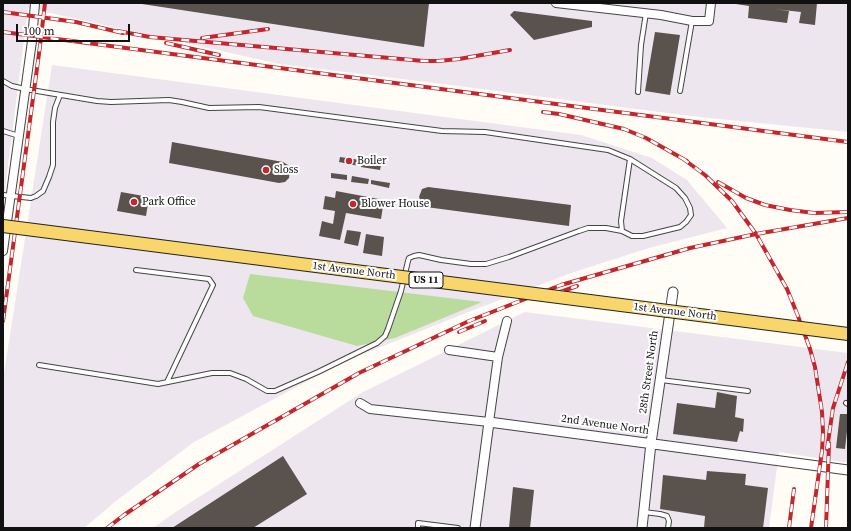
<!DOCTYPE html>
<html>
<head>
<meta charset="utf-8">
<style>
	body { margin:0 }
	#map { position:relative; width:851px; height:531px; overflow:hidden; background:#fffdf5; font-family:"Source Serif 4",serif }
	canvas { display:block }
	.frame { position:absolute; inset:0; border:4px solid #111; pointer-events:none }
	.scale { position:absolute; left:16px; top:24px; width:114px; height:18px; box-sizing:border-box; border:2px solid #111; border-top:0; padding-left:5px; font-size:12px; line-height:14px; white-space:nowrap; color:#111; -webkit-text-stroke:3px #fff; paint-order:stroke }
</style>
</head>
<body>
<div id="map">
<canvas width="851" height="531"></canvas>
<div class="frame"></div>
<div class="scale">100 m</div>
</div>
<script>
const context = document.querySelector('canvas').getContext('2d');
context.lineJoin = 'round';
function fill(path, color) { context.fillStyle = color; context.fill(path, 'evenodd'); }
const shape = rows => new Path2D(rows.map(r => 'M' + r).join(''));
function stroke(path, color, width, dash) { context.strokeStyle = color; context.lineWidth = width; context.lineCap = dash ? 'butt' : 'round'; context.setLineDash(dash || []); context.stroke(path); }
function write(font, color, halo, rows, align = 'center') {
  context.font = font + ' "Source Serif 4",serif'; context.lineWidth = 4; context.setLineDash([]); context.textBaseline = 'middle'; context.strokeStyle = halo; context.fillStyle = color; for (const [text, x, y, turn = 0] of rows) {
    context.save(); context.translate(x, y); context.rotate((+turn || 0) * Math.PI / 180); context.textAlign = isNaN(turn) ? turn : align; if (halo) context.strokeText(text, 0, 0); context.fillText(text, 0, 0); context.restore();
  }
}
const industrial = shape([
	[3,3,848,3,848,132,690,116,458,86,280,64,28,8,3,205],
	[52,65,581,135,652,158,687,180,727,228,649,248,574,272,471,311,343,362,194,442,116,501,84,528,3,528,3,380],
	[525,312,848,353,848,463,779,452,769,528,153,528,177,511,363,392]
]);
const forest = shape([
	[250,274,482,302,395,338,357,346,253,316,243,298]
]);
const building = shape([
	[142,3,429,3,424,47,142,4],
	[736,3,817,3,815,25,799,23,801,12,774,9,789,11,787,23,748,18,749,6,736,4],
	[514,11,592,21,592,27,534,40,510,15],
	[655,32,680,35,670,95,645,91],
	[172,142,283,162,288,165,290,169,289,178,285,182,279,183,169,163],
	[340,157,360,160,359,166,339,162],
	[362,161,381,165,380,170,361,167],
	[331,173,347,175,347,180,331,178],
	[352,176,369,179,368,184,351,182],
	[371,180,390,183,389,188,371,184],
	[428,187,571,205,569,226,426,207,422,204,419,197,422,189],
	[336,191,384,200,381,219,346,213,340,240,319,236,322,221,333,224,335,211,323,209,325,196,335,198],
	[121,192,149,197,146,216,117,211],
	[347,230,361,232,358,246,344,243],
	[366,234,384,237,382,256,363,253],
	[717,392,737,396,735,417,744,419,743,432,740,431,737,442,673,434,677,403,715,408],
	[840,414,848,414,848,423,845,449,836,448],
	[283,456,307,494,253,528,172,528],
	[707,471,746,474,745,485,768,488,763,528,704,528,705,516,660,509,663,475,706,480],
	[513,487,534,490,530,528,509,528]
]);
const service = shape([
	[3,81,12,86,25,89,97,101,111,102,169,100,182,102,209,108,259,107,442,131,485,132,608,150,630,159,676,188,685,198,690,208,691,215,686,222,680,227,643,236,632,236,622,231,621,221,630,159],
	[680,91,692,21],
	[638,92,641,45,646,13],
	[3,131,19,136],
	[3,195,31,198,36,196,43,191,49,177,53,165,53,122,55,108,60,95],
	[136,270,209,279,213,285,167,382],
	[39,365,158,384,212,373,230,373,246,379,267,391,275,391,318,372,377,343,385,336,388,329,401,291,408,261,409,258,414,256,419,255,441,260,471,264,486,264,509,257,579,231,588,228,606,228,622,231],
	[661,380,748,391],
	[846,403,848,404],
	[644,512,660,514,667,516,669,521,668,528],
	[418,528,418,523,458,528]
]);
const minor = shape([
	[556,3,661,15,692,21,709,21,711,3],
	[3,251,32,41,35,3],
	[449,350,498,357],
	[360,403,370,409,489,422,498,357,507,321]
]);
const tertiary = shape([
	[475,528,489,422,848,470],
	[642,528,651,443,673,292]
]);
const rail = shape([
	[3,12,76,22,123,33],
	[118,31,150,37,424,61,438,61,459,59,510,50],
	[3,32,848,142],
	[202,38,268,29],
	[166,43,219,55],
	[543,112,559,114,624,129,646,138,687,161],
	[682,158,705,175,732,201,756,234,787,289,798,316,810,349,815,367,822,412,823,432,822,451,811,528],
	[718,182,746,198,765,205,790,210,814,213,848,212],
	[541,299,577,286],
	[3,321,40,46,45,3],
	[459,332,485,321],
	[827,449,833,408,848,362],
	[107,528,124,515,199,464,359,373,469,321,561,285,690,248,756,234,848,218],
	[789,528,794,489],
	[826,528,829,443]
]);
const primaryBridge = shape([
	[3,226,848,334]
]);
const markers = [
	[349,161,4,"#c4262e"],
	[266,170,4,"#c4262e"],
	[134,202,4,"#c4262e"],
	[353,204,4,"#c4262e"]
];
const shields = [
	[426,280,34]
];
const shieldNames = [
	["US 11",426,280]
];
const poiNames = [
	["Boiler",357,161],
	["Sloss",274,170],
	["Park Office",142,202],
	["Blower House",361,204]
];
const streetNames = [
	["1st Avenue North",354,271,7],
	["1st Avenue North",675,312,7],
	["28th Street North",649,372,-82],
	["2nd Avenue North",605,425,8]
];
fill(industrial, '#eee6ef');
fill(forest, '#b9dc9c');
fill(building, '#5a524d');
stroke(service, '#444', 6);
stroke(minor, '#444', 10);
stroke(tertiary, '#444', 11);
stroke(service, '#fff', 4);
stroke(minor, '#fff', 8);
stroke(tertiary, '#fff', 9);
stroke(rail, '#c4262e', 4);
stroke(rail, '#fff', 2.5, [8]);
stroke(primaryBridge, '#222', 14, []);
stroke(primaryBridge, '#f9d66b', 12);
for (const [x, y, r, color] of markers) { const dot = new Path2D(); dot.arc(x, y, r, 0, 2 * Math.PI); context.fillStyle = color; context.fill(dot); stroke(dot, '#fff', 1.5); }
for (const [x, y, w] of shields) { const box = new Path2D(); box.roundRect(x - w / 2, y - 8, w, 16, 3); context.fillStyle = '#fff'; context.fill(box); stroke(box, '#111', 1); }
write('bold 10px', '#111', null, shieldNames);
write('11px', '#111', '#fff', poiNames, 'left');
write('11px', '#111', '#fff', streetNames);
</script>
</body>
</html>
